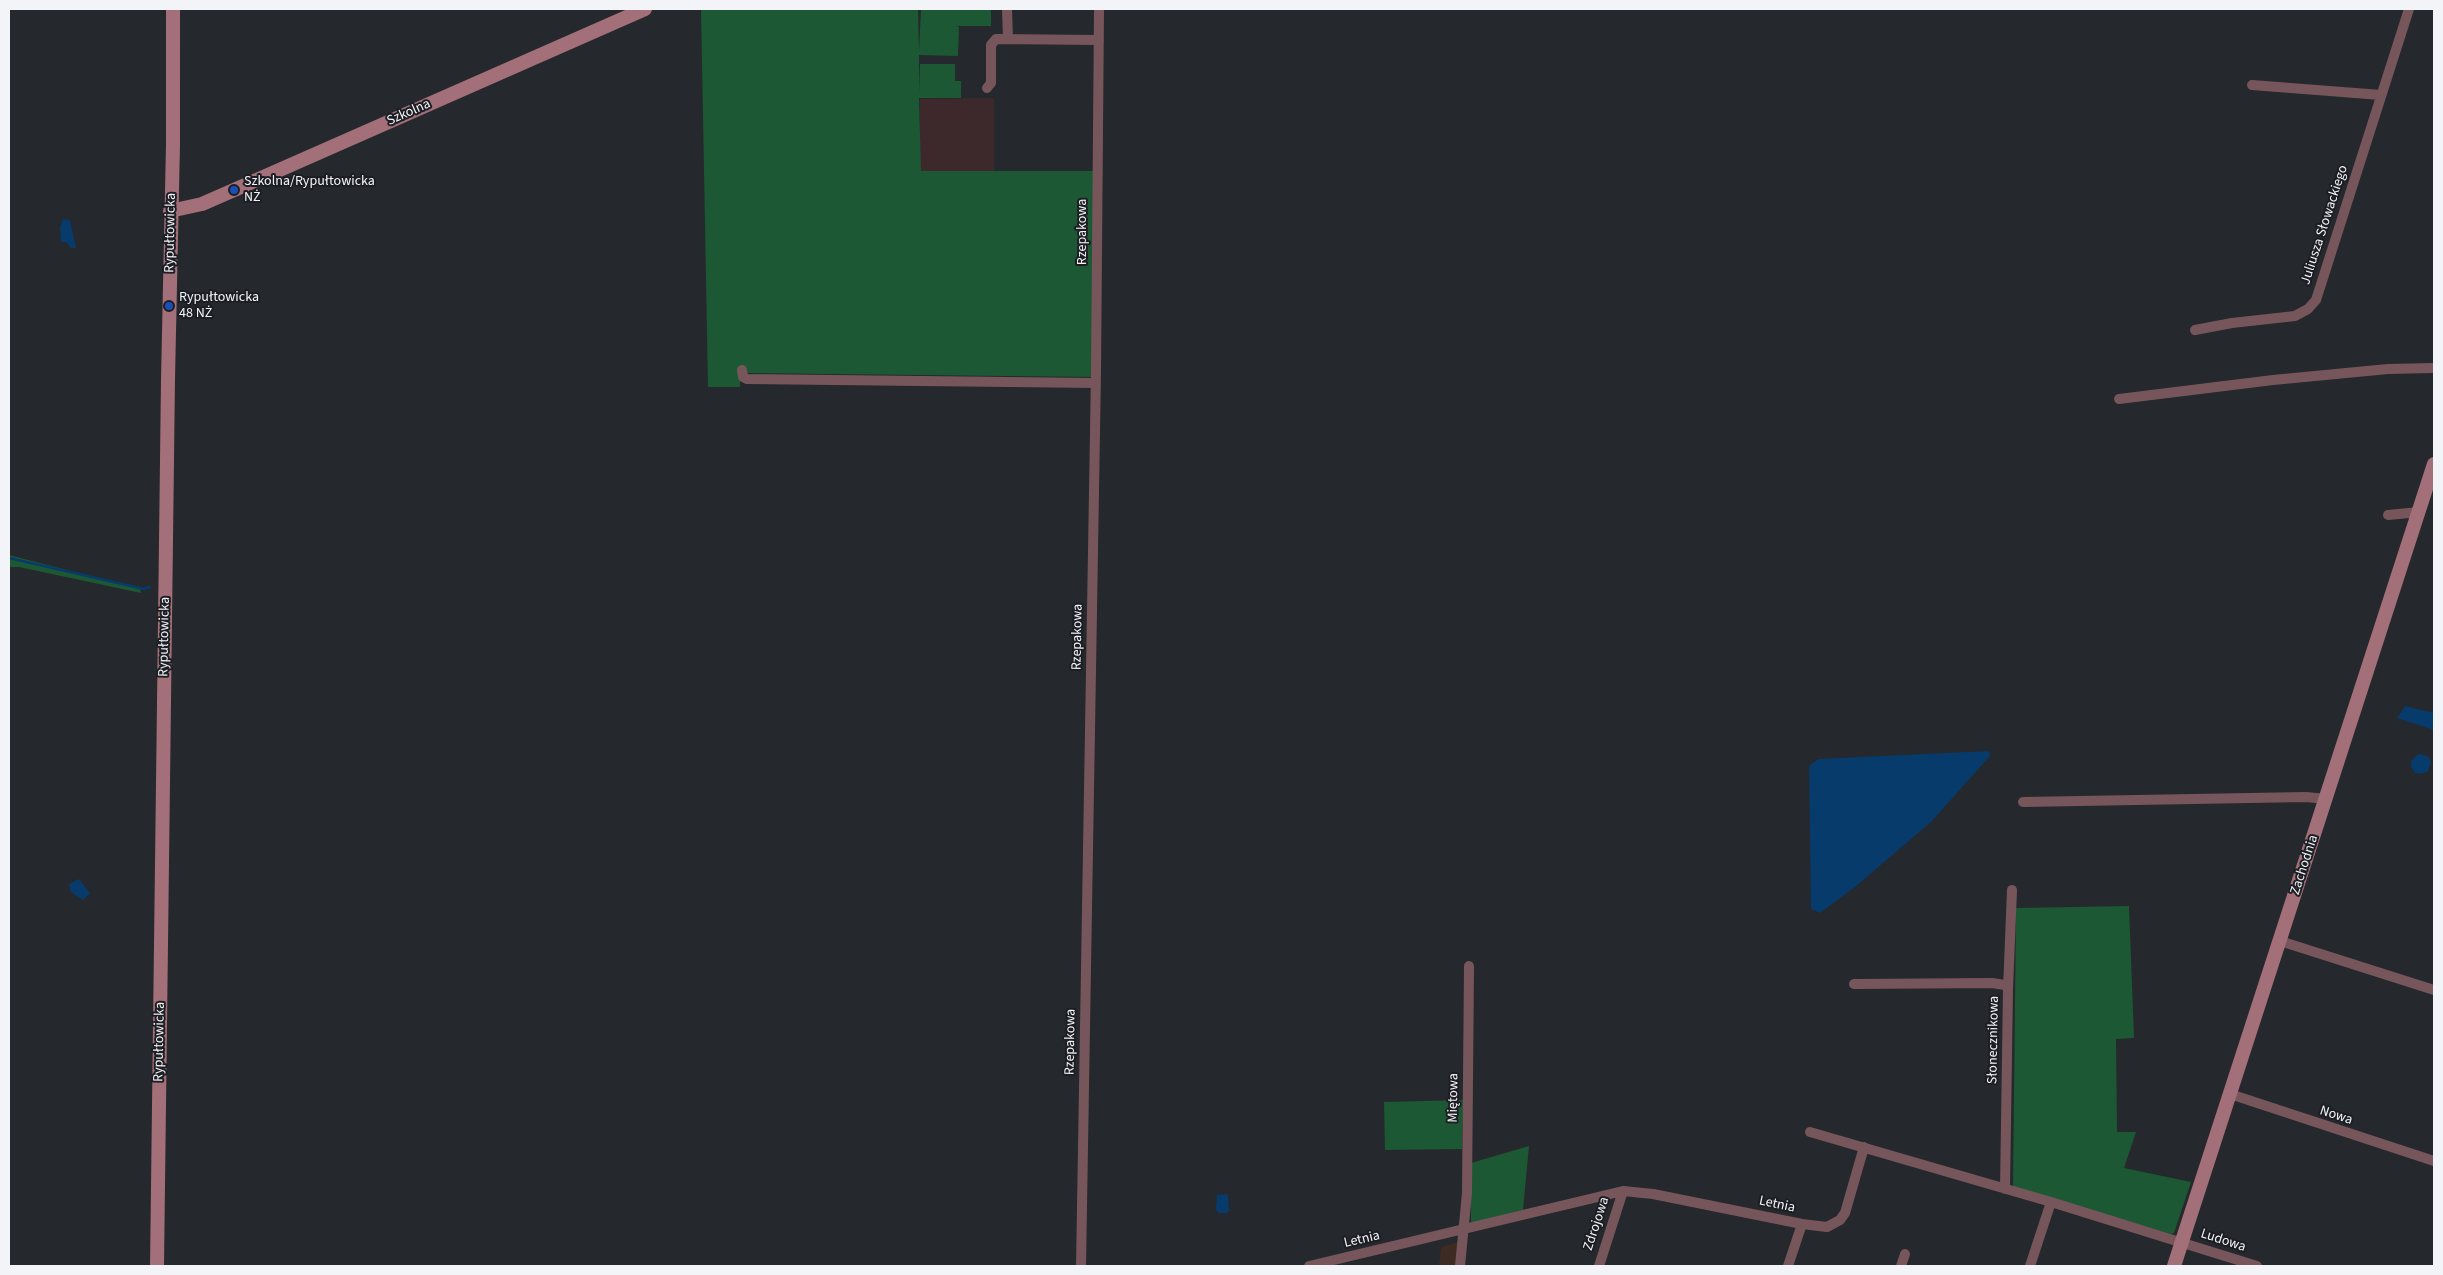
<!DOCTYPE html>
<html>
<head>
<meta charset="utf-8">
<style>
	body { margin:0 }
	#map { position:relative; width:2443px; height:1275px; overflow:hidden; background:#25282d; font-family:"Source Sans 3",sans-serif }
	canvas { display:block }
	.frame { position:absolute; inset:0; border:10px solid #f2f4f7; pointer-events:none }
</style>
</head>
<body>
<div id="map">
<canvas width="2443" height="1275"></canvas>
<div class="frame"></div>
</div>
<script>
const context = document.querySelector('canvas').getContext('2d');
context.lineJoin = 'round';
function fill(path, color) { context.fillStyle = color; context.fill(path, 'evenodd'); }
const shape = rows => new Path2D(rows.map(r => 'M' + r).join(''));
function stroke(path, color, width, dash) { context.strokeStyle = color; context.lineWidth = width; context.lineCap = dash ? 'butt' : 'round'; context.setLineDash(dash || []); context.stroke(path); }
function write(font, color, halo, rows, align = 'center') {
  context.font = font + ' "Source Sans 3",sans-serif'; context.lineWidth = 4; context.setLineDash([]); context.textBaseline = 'middle'; context.strokeStyle = halo; context.fillStyle = color; for (const [text, x, y, turn = 0] of rows) {
    context.save(); context.translate(x, y); context.rotate((+turn || 0) * Math.PI / 180); context.textAlign = isNaN(turn) ? turn : align; if (halo) context.strokeText(text, 0, 0); context.fillText(text, 0, 0); context.restore();
  }
}
const commercial = shape([
	[1460,1241,1458,1266,1439,1266,1441,1247]
]);
const education = shape([
	[994,98,994,171,920,171,920,99]
]);
const green = shape([
	[701,9,918,9,919,52,921,9,991,9,991,26,956,26,959,27,958,56,919,55,919,93,920,64,955,64,955,81,961,81,961,98,919,98,921,171,1094,171,1093,377,740,373,740,387,708,387],
	[9,555,140,589,141,593,19,567,9,567],
	[2129,906,2134,1038,2116,1039,2117,1132,2136,1132,2124,1168,2191,1182,2174,1233,2171,1234,2013,1187,2016,908],
	[1463,1100,1462,1149,1385,1150,1384,1102],
	[1529,1146,1523,1210,1471,1223,1471,1163]
]);
const water = shape([
	[63,219,70,220,76,248,71,248,66,242,61,242,60,227],
	[2405,706,2434,713,2434,730,2397,718],
	[1989,751,1990,756,1931,822,1855,887,1820,913,1811,909,1809,766,1818,759],
	[2418,754,2428,756,2431,762,2428,771,2422,774,2415,773,2411,767,2411,761],
	[79,879,90,893,83,900,71,892,69,884],
	[1228,1194,1229,1210,1227,1213,1219,1213,1216,1210,1217,1195]
]);
const stream = shape([
	[9,558,144,589,150,587]
]);
const street = shape([
	[1007,9,1008,39],
	[2252,85,2381,95],
	[987,88,991,83,991,45,996,39,1099,40],
	[2195,330,2232,323,2295,316,2308,309,2316,300,2409,9],
	[742,370,743,377,747,379,1096,383],
	[2119,399,2273,380,2388,369,2434,368],
	[2388,515,2419,512],
	[2023,802,2306,797,2327,799],
	[2280,941,2434,990],
	[1854,984,1992,983,2005,985,2008,989,2005,1189],
	[2008,989,2012,890],
	[2230,1094,2434,1161],
	[1810,1132,2051,1202,2257,1266],
	[1081,1266,1096,372,1099,9],
	[1309,1266,1623,1191,1653,1194,1802,1224,1827,1227,1840,1220,1845,1213,1864,1147],
	[1460,1266,1467,1193,1469,966],
	[1599,1266,1623,1191],
	[1788,1266,1802,1224],
	[1901,1266,1905,1254],
	[2030,1266,2051,1202]
]);
const secondary = shape([
	[170,211,202,204,234,190,645,9],
	[157,1266,168,379,173,144,173,9],
	[2174,1266,2434,464]
]);
const markers = [
	[234,190,5,"#1a4fb4"],
	[169,306,5,"#1a4fb4"]
];
const streetNames = [
	["Szkolna",409,113,-24],
	["Juliusza Słowackiego",2325,225,-72],
	["Rzepakowa",1083,232,-90],
	["Rypułtowicka",171,233,-89],
	["Rypułtowicka",165,637,-89],
	["Rzepakowa",1078,637,-89],
	["Zachodnia",2305,865,-72],
	["Słonecznikowa",1994,1040,-89],
	["Rypułtowicka",160,1042,-89],
	["Rzepakowa",1071,1042,-89],
	["Miętowa",1454,1098,-89],
	["Nowa",2336,1116,18],
	["Letnia",1777,1205,12],
	["Zdrojowa",1597,1224,-72],
	["Letnia",1362,1240,-13],
	["Ludowa",2223,1241,18]
];
const poiNames = [
	["Szkolna/Rypułtowicka",244,182],
	["NŻ",244,198],
	["Rypułtowicka",179,298],
	["48 NŻ",179,314]
];
fill(commercial, '#3c2a23');
fill(education, '#3d292b');
fill(green, '#1c5834');
fill(water, '#063b6b');
stroke(stream, '#063b6b', 2.5);
stroke(street, '#77565b', 10);
stroke(secondary, '#a36f78', 14);
for (const [x, y, r, color] of markers) { const dot = new Path2D(); dot.arc(x, y, r, 0, 2 * Math.PI); context.fillStyle = color; context.fill(dot); stroke(dot, '#1c1e23', 2); }
write('14px', '#f2f4f7', '#1c1e23', streetNames);
write('14px', '#f2f4f7', '#1c1e23', poiNames, 'left');
</script>
</body>
</html>
